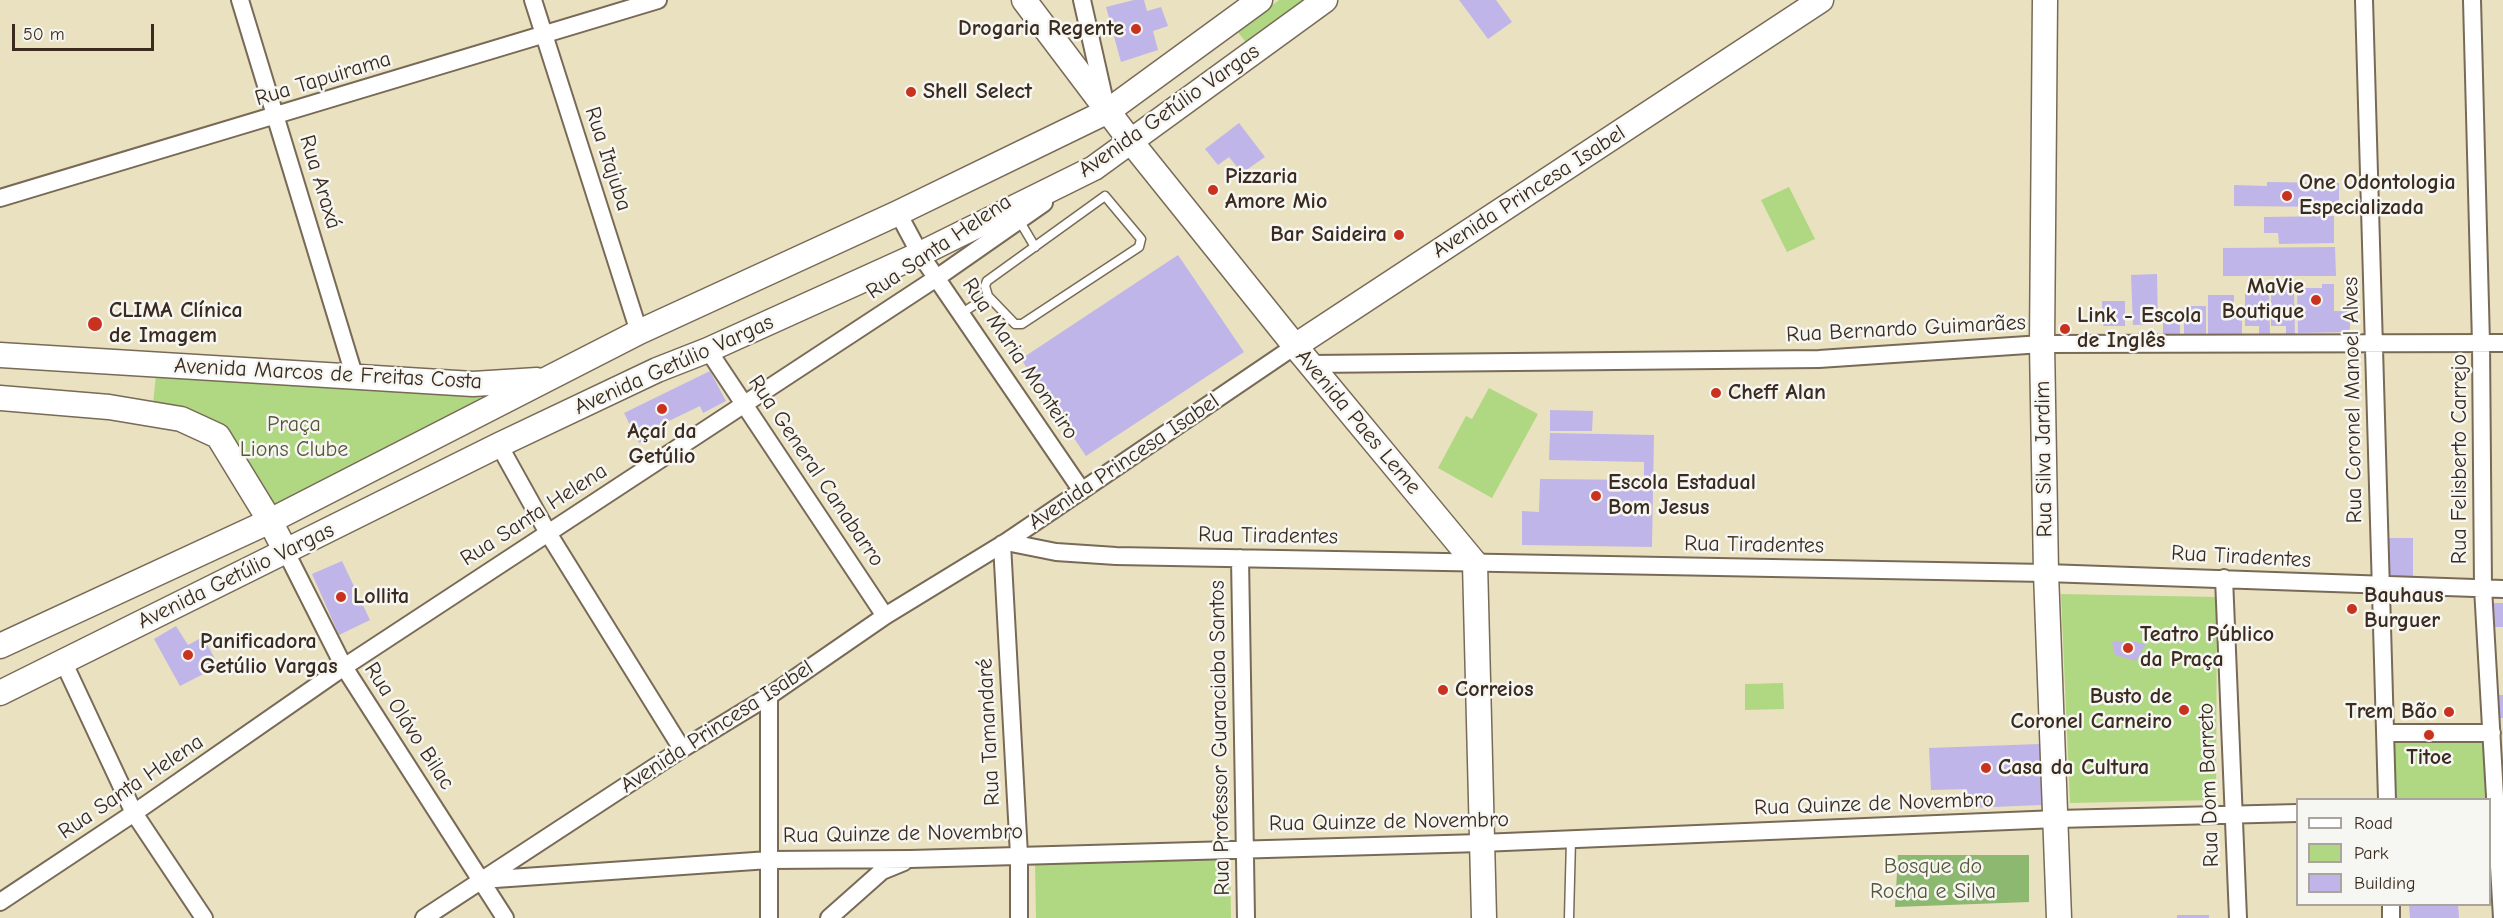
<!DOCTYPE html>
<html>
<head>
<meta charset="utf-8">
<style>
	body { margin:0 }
	#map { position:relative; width:2503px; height:918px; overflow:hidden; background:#eae1c0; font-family:"Comic Neue",sans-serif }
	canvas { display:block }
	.legend { position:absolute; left:2296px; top:798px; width:195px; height:108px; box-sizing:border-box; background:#f6f6f2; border:2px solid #aba49d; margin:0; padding:8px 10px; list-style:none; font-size:18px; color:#3b2a1e }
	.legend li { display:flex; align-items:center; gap:12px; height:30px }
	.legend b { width:30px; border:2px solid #aba49d }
	.scale { position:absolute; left:12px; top:24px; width:142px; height:27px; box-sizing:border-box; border:3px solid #3b2a1e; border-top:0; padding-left:8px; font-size:18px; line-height:21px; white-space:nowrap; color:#3b2a1e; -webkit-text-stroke:4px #f6f6f2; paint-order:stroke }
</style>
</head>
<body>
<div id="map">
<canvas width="2503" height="918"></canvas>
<ul class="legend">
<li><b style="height:8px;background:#fff"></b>Road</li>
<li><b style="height:16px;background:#b0d882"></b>Park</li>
<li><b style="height:16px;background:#bfb5e9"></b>Building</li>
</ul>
<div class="scale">50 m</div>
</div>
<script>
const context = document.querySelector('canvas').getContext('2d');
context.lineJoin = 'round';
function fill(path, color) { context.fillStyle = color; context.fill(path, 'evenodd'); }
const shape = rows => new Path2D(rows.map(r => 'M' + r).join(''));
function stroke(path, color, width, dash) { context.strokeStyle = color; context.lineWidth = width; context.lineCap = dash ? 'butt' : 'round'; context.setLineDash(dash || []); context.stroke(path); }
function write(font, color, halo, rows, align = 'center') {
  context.font = font + ' "Comic Neue",sans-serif'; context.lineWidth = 5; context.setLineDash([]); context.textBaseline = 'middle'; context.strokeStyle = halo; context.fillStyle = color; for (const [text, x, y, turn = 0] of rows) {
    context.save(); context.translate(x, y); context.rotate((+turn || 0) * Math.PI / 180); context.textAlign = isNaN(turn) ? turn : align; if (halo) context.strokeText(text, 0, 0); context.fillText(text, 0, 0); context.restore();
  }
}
const green = shape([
	[1279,0,1310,0,1248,45,1237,31],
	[1789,187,1815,239,1787,252,1761,200],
	[157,365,549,379,270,521,218,436,152,414],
	[1489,388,1538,414,1492,498,1438,468,1466,416,1472,419],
	[2061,594,2217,597,2216,800,2070,803],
	[1783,683,1784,709,1745,710,1745,684],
	[2484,739,2485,799,2392,799,2391,740],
	[1230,858,1231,918,1036,918,1035,863]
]);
const forest = shape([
	[1898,855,2029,855,2029,902,1895,907]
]);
const building = shape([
	[1134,0,1144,0,1147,11,1161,7,1168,26,1153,31,1158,50,1121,62,1106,7],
	[1459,0,1496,0,1512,22,1488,39],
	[1239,123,1265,157,1242,173,1229,157,1218,165,1205,149],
	[2267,182,2339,183,2339,207,2234,206,2234,185,2267,186],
	[2334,216,2334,243,2279,244,2278,233,2264,233,2264,217],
	[2335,247,2336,276,2223,276,2223,248],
	[1178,255,1244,352,1086,456,1021,359],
	[2157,274,2158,324,2133,325,2131,275],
	[2322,284,2334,284,2334,311,2350,311,2350,332,2298,333,2297,288,2322,288],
	[2245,290,2269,290,2270,336,2259,336,2259,326,2245,326],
	[2271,290,2294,290,2295,335,2286,335,2286,326,2271,326],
	[2208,295,2234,295,2234,307,2242,307,2242,337,2208,337],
	[2102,301,2125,301,2125,326,2103,326],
	[2184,306,2206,306,2206,334,2184,334],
	[2163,311,2180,311,2180,338,2163,338],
	[710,371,726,401,703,413,700,406,646,432,650,438,639,443,624,413],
	[1550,410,1593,411,1592,431,1550,431],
	[1550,433,1654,435,1652,547,1522,545,1522,511,1539,512,1540,479,1644,480,1644,462,1549,460],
	[2383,538,2413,538,2413,578,2384,579],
	[342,561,370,620,339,635,312,574],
	[2491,603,2503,603,2503,627,2491,627],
	[176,626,188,645,203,637,219,666,180,686,154,639],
	[2130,641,2146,644,2136,661,2115,655,2112,642],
	[2492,695,2503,695,2503,718,2498,718],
	[2040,744,2042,805,1968,808,1967,789,1931,790,1929,748],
	[2409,904,2458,904,2459,918,2410,918],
	[2177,915,2209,915,2209,918,2177,918]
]);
const lane = shape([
	[1105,196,1141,239,1139,247,1022,324,1015,324,988,296,985,286,987,281,1105,196],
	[1019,220,1035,247],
	[962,313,988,296],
	[1569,918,1571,839]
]);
const street = shape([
	[240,0,355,378],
	[533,0,639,332],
	[1082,0,1105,102],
	[2364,0,2387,800],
	[2472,0,2481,343,2483,588,2502,918],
	[0,198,658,0],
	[898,213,920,254,1082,491],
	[708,350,885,616],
	[1311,364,1819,359,2042,344,2503,343],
	[499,445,548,533,682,749],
	[1006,542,1056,552,1116,556,2046,573,2503,589],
	[1002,544,1019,855,1019,918],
	[286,552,344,667,505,918],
	[1240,558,1246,918],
	[2224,578,2238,918],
	[63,661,134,813,204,918],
	[769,696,769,918],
	[2385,733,2492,733],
	[481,880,769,860,910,859,1481,843,2057,819,2298,813],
	[0,902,134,813,344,667,938,277,1044,203],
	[2391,904,2391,918],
	[424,918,682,749,769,696,885,616,1006,542,1295,346],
	[829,918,882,871,904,862]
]);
const secondary = shape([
	[1024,0,1132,143,1295,346,1475,563,1484,918],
	[2045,0,2042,344,2046,573,2059,918],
	[1295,346,1821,0],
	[0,355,473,384,537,380],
	[0,398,109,407,181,419,218,436,270,521,286,552],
	[0,646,270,521,639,332,898,213,1108,111,1260,0],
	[0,693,499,445,657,370,708,350,920,254,1094,168,1325,0]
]);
const markers = [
	[1136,29,6,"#c8321e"],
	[911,92,6,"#c8321e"],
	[1213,190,6,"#c8321e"],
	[2287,196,6,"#c8321e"],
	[1399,235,6,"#c8321e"],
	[2316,300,6,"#c8321e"],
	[95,324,8,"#c8321e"],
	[2065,329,6,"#c8321e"],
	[1716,393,6,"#c8321e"],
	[662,409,6,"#c8321e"],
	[1596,496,6,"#c8321e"],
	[341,597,6,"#c8321e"],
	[2352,609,6,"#c8321e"],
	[2128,648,6,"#c8321e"],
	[188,655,6,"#c8321e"],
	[1443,690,6,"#c8321e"],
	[2184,710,6,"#c8321e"],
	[2449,712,6,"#c8321e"],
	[2429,735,6,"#c8321e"],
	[1986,768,6,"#c8321e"]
];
const poiNames = [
	["Drogaria Regente",1124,29,"right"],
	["Shell Select",923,92],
	["Pizzaria",1225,177],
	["Amore Mio",1225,202],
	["One Odontologia",2299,183],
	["Especializada",2299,208],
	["Bar Saideira",1387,235,"right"],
	["MaVie",2304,287,"right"],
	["Boutique",2304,312,"right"],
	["CLIMA Clínica",109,311],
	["de Imagem",109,336],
	["Link - Escola",2077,316],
	["de Inglês",2077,341],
	["Cheff Alan",1728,393],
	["Açaí da",662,432,"center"],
	["Getúlio",662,457,"center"],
	["Escola Estadual",1608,483],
	["Bom Jesus",1608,508],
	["Bauhaus",2364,596],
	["Burguer",2364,621],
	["Lollita",353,597],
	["Teatro Público",2140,635],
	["da Praça",2140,660],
	["Panificadora",200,642],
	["Getúlio Vargas",200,667],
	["Correios",1455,690],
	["Busto de",2172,697,"right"],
	["Coronel Carneiro",2172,722,"right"],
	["Trem Bão",2437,712,"right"],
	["Titoe",2429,758,"center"],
	["Casa da Cultura",1998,768]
];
const streetNames = [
	["Rua Tapuirama",323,79,-17],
	["Avenida Getúlio Vargas",1169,111,-35],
	["Rua Itajuba",608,159,72],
	["Rua Araxá",320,182,73],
	["Avenida Princesa Isabel",1529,192,-33],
	["Rua Santa Helena",939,247,-34],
	["Rua Bernardo Guimarães",1906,329,-3],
	["Rua Maria Monteiro",1020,359,56],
	["Avenida Getúlio Vargas",674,365,-24],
	["Avenida Marcos de Freitas Costa",328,374,3],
	["Rua Coronel Manoel Alves",2353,400,-91],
	["Avenida Paes Leme",1358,422,50],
	["Rua Silva Jardim",2044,459,-91],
	["Rua Felisberto Carrejo",2460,459,-90],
	["Avenida Princesa Isabel",1124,462,-34],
	["Rua General Canabarro",816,471,56],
	["Rua Santa Helena",534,515,-33],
	["Rua Tiradentes",1268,536,1],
	["Rua Tiradentes",1754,545,1],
	["Rua Tiradentes",2241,557,3],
	["Avenida Getúlio Vargas",236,576,-26],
	["Rua Olávo Bilac",409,726,57],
	["Avenida Princesa Isabel",717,727,-33],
	["Rua Tamandaré",989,732,-93],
	["Rua Professor Guaraciaba Santos",1220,738,-91],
	["Rua Dom Barreto",2209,785,-92],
	["Rua Santa Helena",131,787,-34],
	["Rua Quinze de Novembro",1874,804,-2],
	["Rua Quinze de Novembro",1389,822,-1],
	["Rua Quinze de Novembro",903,834,-1]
];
const parkNames = [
	["Praça",294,425],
	["Lions Clube",294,450],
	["Bosque do",1933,867],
	["Rocha e Silva",1933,892]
];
fill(green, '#b0d882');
fill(forest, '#8cb870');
fill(building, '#bfb5e9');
stroke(lane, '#786a57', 11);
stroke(street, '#786a57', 20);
stroke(secondary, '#786a57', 27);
stroke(lane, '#fff', 8);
stroke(street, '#fff', 16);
stroke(secondary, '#fff', 24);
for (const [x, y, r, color] of markers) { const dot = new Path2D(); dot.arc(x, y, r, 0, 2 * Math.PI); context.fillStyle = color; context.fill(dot); stroke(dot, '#f6f6f2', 2); }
write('bold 22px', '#3b2a1e', '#f6f6f2', poiNames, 'left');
write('22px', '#3b2a1e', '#f6f6f2', streetNames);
write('22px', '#585637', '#f6f6f2', parkNames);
</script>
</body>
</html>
